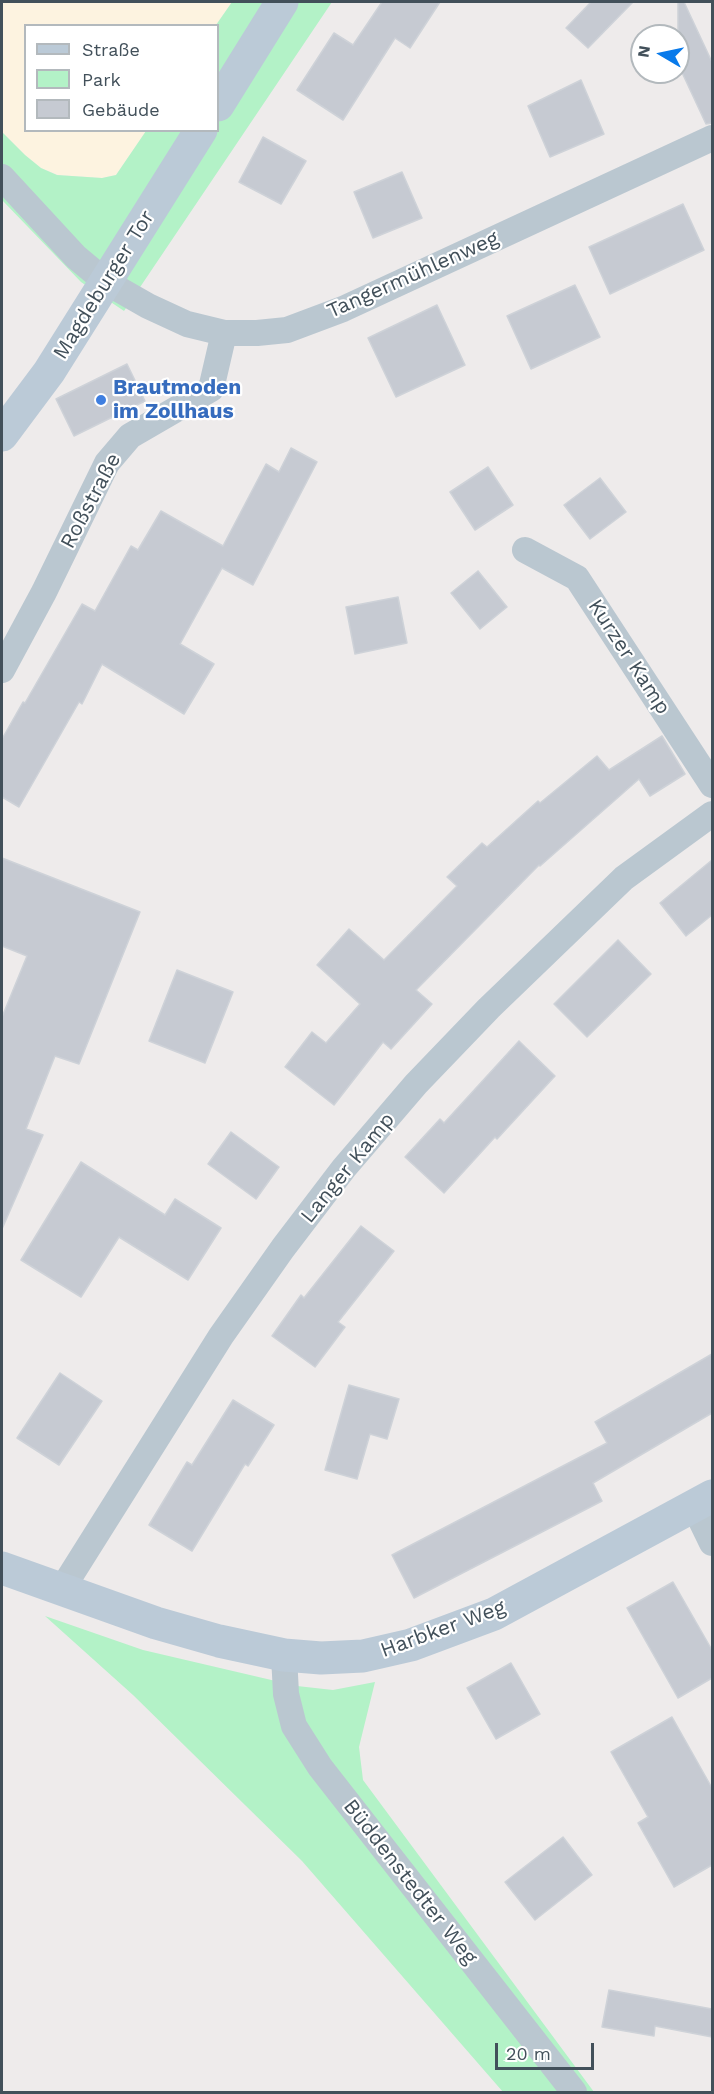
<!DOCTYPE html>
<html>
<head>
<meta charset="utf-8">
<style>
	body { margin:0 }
	#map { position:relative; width:714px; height:2094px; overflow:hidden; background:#eeebeb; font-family:"Work Sans",sans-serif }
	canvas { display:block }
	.frame { position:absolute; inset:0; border:3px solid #42505a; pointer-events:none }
	.legend { position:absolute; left:24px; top:24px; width:195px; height:108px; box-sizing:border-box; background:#fff; border:2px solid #b3b9bd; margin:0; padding:8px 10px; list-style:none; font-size:18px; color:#42505a }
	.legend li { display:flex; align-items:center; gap:12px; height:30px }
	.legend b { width:30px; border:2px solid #b3b9bd }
	.north { position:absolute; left:630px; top:24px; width:60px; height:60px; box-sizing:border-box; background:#fff; border:2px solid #b3b9bd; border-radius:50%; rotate:279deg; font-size:16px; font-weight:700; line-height:24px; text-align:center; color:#42505a }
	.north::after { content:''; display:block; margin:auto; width:21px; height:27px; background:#097aea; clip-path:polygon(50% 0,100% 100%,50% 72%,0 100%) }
	.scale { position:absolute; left:495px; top:2043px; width:99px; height:27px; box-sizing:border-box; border:3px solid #42505a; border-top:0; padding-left:8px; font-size:18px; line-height:21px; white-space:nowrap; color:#42505a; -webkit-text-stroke:4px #fff; paint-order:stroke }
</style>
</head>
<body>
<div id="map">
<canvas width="714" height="2094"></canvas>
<div class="frame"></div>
<ul class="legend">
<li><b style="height:8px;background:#bbcad7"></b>Straße</li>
<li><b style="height:16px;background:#b3f2c7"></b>Park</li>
<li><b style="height:16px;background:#c6cad2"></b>Gebäude</li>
</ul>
<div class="north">N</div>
<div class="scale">20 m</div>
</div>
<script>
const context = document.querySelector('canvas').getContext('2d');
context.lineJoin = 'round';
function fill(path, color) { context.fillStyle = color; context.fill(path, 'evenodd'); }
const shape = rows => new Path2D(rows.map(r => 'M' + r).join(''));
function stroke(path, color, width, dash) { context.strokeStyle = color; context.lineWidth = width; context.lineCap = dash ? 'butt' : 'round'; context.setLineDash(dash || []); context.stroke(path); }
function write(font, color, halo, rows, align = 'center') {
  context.font = font + ' "Work Sans",sans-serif'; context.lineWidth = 4.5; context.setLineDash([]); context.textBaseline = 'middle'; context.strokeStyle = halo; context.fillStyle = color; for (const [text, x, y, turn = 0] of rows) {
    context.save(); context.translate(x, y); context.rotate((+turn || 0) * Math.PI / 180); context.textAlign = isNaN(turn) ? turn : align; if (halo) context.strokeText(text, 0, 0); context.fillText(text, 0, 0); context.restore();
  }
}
const commercial = shape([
	[2,2,232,2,216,25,26,26,26,130,146,131,116,175,102,178,58,175,41,168,25,155,2,132]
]);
const green = shape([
	[232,2,332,2,124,311,81,282,2,200,2,132,25,155,41,168,57,175,102,178,116,175,146,131,218,130,218,26,216,25],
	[45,1616,143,1650,297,1686,333,1690,375,1682,359,1747,363,1780,594,2092,503,2092,302,1861,133,1695]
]);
const building = shape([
	[382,2,440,2,410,48,395,38,343,120,297,90,334,33,353,45,382,2],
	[591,2,633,2,588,48,566,28,591,2],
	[678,2,684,2,712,62,712,123,706,124,678,64,678,2],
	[581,80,604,134,550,157,528,106,581,80],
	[263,137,306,161,281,204,239,182,263,137],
	[402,172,422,218,373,238,354,192,402,172],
	[683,204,704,250,610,294,589,247,683,204],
	[575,285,600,337,531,369,507,316,575,285],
	[437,305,465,365,396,397,368,338,437,305],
	[127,364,145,401,74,436,56,399,127,364],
	[291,448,317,462,253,585,222,568,180,644,214,664,184,714,102,664,82,704,79,702,19,807,2,797,2,739,23,702,25,703,82,604,95,611,131,546,138,550,161,511,223,546,266,464,279,472,291,448],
	[488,467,513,505,475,530,450,492,488,467],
	[600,478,626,512,590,539,564,505,600,478],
	[478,571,507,607,480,629,451,593,478,571],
	[398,597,407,643,355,654,346,607,398,597],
	[662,736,685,774,650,796,639,779,540,866,539,865,416,990,432,1004,391,1049,383,1042,334,1105,285,1067,312,1032,326,1043,360,1004,317,965,349,929,384,960,457,886,447,877,482,843,487,847,538,801,540,803,597,756,609,770,662,736],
	[2,858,140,912,79,1064,55,1056,26,1129,43,1135,2,1229,2,1017,27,956,2,946,2,858],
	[712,860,712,915,686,936,660,903,712,860],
	[618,940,651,974,587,1037,554,1004,618,940],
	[177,970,233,992,205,1063,149,1041,177,970],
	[519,1041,555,1076,497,1139,495,1137,444,1193,405,1157,440,1119,444,1123,519,1041],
	[231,1132,279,1167,256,1199,208,1164,231,1132],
	[81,1162,165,1215,175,1199,221,1228,188,1280,119,1237,81,1297,21,1260,81,1162],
	[361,1226,394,1251,338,1322,345,1327,315,1367,272,1336,301,1295,304,1298,361,1226],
	[712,1354,712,1413,593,1483,602,1501,414,1598,392,1555,607,1443,595,1422,712,1354],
	[60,1373,102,1401,59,1465,17,1438,60,1373],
	[349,1385,399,1399,387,1439,370,1434,357,1479,325,1470,349,1385],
	[233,1400,274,1425,248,1466,245,1464,192,1551,149,1525,187,1462,192,1465,233,1400],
	[673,1582,712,1650,712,1678,678,1698,627,1608,673,1582],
	[511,1663,540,1714,496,1739,467,1688,511,1663],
	[672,1717,712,1788,712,1865,674,1887,638,1823,648,1817,611,1752,672,1717],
	[563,1837,592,1875,535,1920,505,1882,563,1837],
	[609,1990,712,2009,712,2037,655,2026,654,2036,602,2027,609,1990]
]);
const street = shape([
	[2,177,76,257,106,282,148,306,187,324,224,333,257,333,287,330,343,309,712,138],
	[525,550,577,578,712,785],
	[2,670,44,592,107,463,130,436,211,389,224,333],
	[694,1506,712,1543],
	[62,1589,221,1336,283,1248,344,1168,416,1084,489,1008,624,878,712,814],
	[284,1655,286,1694,294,1726,320,1767,574,2092]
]);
const secondary = shape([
	[218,105,282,2],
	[2,435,49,372,201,130],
	[2,1568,156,1623,219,1641,284,1655,321,1658,363,1656,411,1645,494,1614,712,1496]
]);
const markers = [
	[101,400,6,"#3f7fe0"]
];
const streetNames = [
	["Tangermühlenweg",413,275,-24],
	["Magdeburger Tor",104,285,-58],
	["Roßstraße",91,501,-62],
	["Kurzer Kamp",629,657,57],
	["Langer Kamp",348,1168,-51],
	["Harbker Weg",443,1629,-20],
	["Büddenstedter Weg",410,1882,52]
];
const shopNames = [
	["Brautmoden",113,388],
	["im Zollhaus",113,412]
];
fill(commercial, '#fdf3e0');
fill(green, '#b3f2c7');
fill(building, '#c6cad2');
stroke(building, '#ced2d8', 1.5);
stroke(street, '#bac7d0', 26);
stroke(secondary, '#bbcad7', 33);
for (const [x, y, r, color] of markers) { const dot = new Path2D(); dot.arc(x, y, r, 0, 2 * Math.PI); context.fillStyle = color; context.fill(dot); stroke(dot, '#fff', 2); }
write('21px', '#42505a', '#fff', streetNames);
write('bold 21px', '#366cbe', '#fff', shopNames, 'left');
</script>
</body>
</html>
